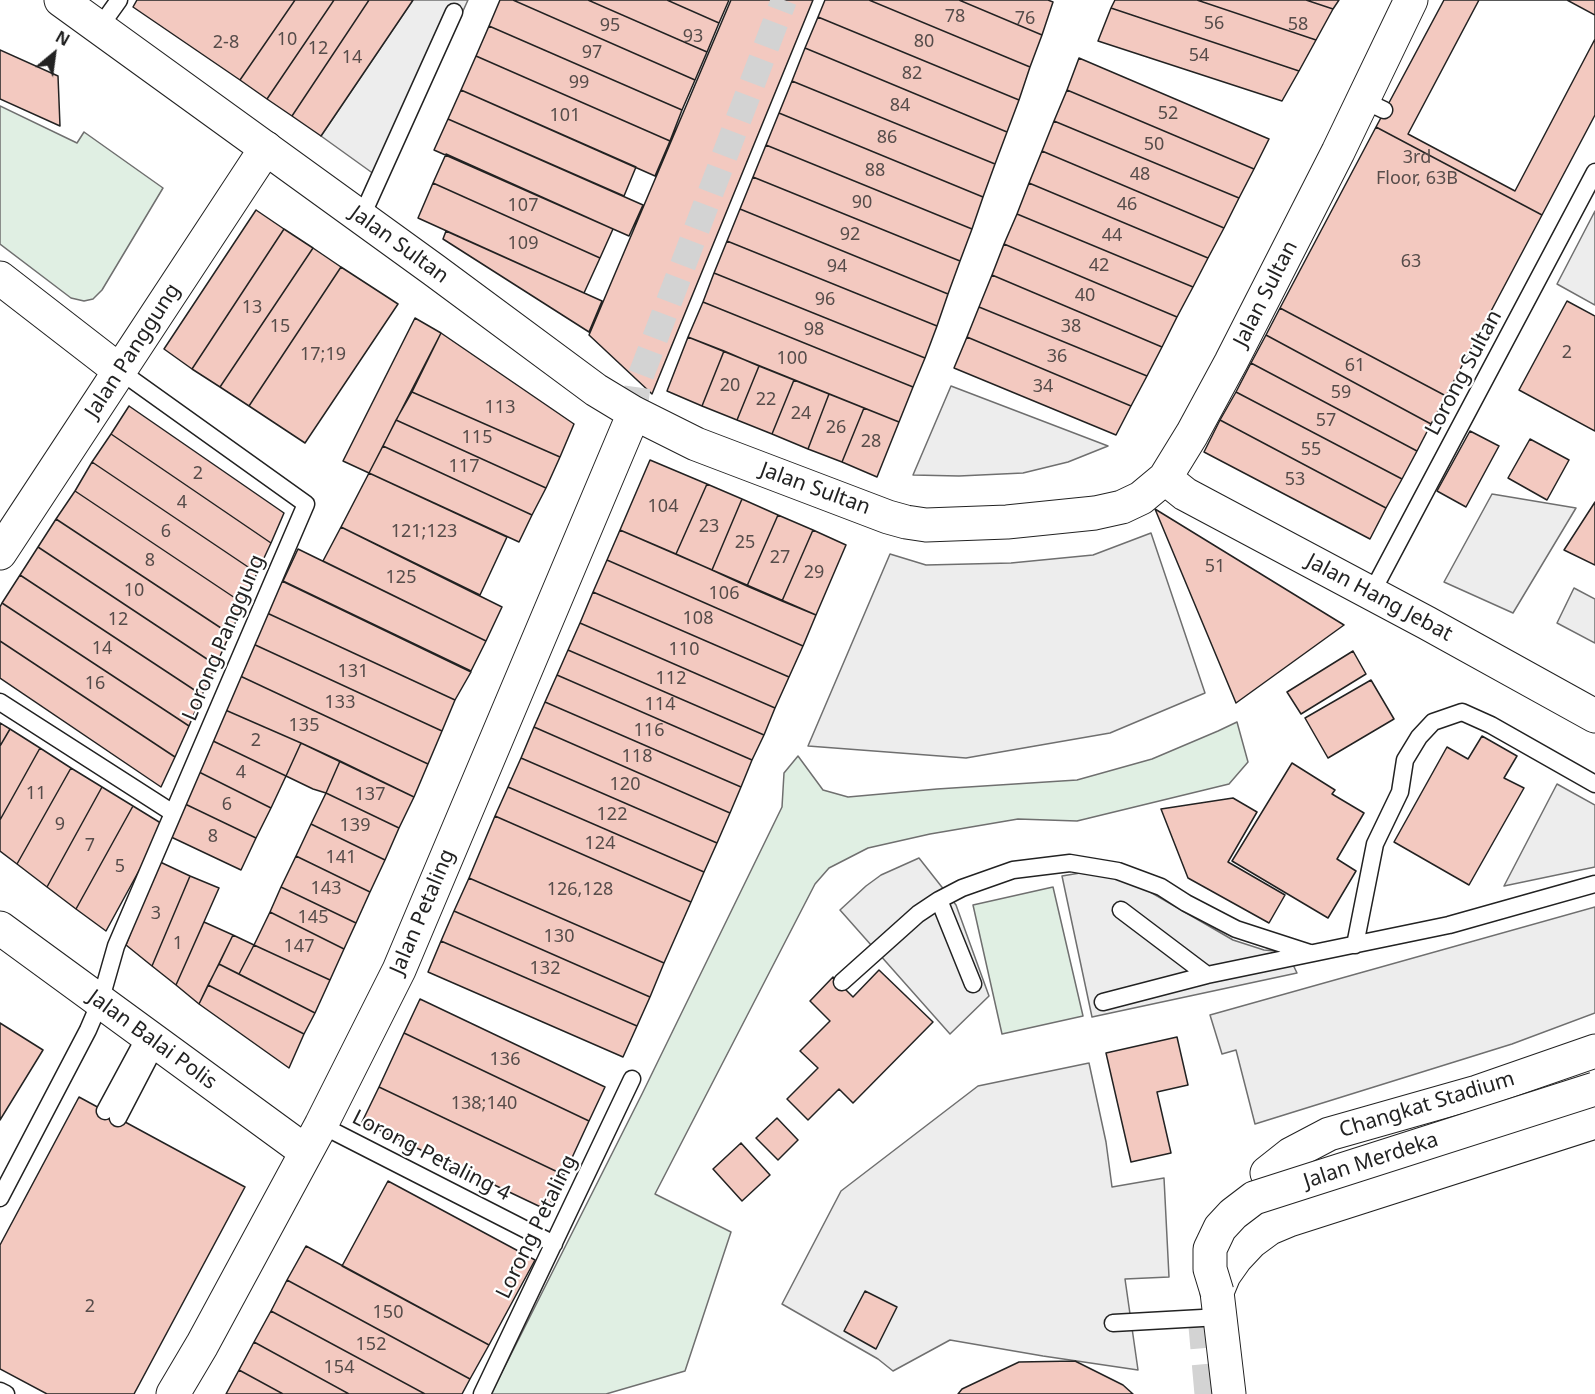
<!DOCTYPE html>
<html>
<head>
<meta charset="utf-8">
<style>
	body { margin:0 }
	#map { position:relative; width:1595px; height:1394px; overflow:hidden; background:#fff; font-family:"Noto Sans",sans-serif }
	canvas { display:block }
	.north { position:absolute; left:24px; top:24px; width:60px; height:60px; -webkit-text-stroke:4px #fff; paint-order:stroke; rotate:29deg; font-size:16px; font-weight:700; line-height:24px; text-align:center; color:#222 }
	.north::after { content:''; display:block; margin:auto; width:21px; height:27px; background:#222; clip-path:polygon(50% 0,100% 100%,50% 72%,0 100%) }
</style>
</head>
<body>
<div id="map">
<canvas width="1595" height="1394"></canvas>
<div class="north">N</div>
</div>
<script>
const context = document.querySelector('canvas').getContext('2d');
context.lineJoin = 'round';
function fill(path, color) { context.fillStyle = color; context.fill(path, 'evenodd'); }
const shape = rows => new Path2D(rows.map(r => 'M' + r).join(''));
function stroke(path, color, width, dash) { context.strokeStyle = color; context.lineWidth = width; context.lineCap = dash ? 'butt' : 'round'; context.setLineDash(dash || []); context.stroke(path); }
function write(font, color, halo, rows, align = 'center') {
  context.font = font + ' "Noto Sans",sans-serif'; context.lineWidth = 4.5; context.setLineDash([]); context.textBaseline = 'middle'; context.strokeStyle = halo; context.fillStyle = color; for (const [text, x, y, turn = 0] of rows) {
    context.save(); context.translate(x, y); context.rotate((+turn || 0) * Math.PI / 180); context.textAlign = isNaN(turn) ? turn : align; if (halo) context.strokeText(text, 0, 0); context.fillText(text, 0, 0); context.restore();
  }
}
const green = shape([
	[0,106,77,143,84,132,163,188,102,290,93,299,84,301,71,298,0,244,0,106],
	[1237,722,1248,762,1229,784,1077,821,1018,819,930,834,868,848,829,868,815,884,655,1194,731,1232,685,1371,606,1394,491,1394,642,1094,782,807,784,773,798,756,823,790,848,797,937,789,1077,780,1152,759,1218,731,1237,722],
	[1053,887,1083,1016,1002,1034,973,905,1053,887]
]);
const parking = shape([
	[413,0,468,0,385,182,321,136,413,0],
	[1595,211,1595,305,1557,284,1595,211],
	[951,386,1108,446,1068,462,1023,473,959,476,913,475,951,386],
	[1492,494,1576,508,1513,613,1444,582,1492,494],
	[1151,533,1205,693,1110,733,966,758,808,746,890,554,926,565,1011,563,1093,555,1151,533],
	[1574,588,1595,599,1595,643,1557,623,1574,588],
	[1557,784,1595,805,1595,867,1504,886,1557,784],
	[919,858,956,905,989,996,950,1034,840,910,866,886,881,875,919,858],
	[1080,873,1103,876,1133,882,1233,940,1264,950,1287,952,1297,973,1092,1017,1062,876,1080,873],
	[1595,907,1595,1013,1512,1044,1255,1124,1236,1050,1222,1054,1210,1015,1595,907],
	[1089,1063,1106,1142,1112,1187,1164,1178,1169,1277,1125,1279,1138,1370,1043,1356,950,1340,893,1371,878,1359,782,1304,841,1191,978,1086,1089,1063]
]);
const building = shape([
	[137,0,295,0,240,80,133,7,137,0],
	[295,0,334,0,267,99,240,80,295,0],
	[334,0,369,0,292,116,267,99,334,0],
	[369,0,413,0,321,136,292,116,369,0],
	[500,0,513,0,695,80,682,110,489,26,500,0],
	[513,0,588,0,707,52,695,80,513,0],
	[588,0,667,0,719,23,707,52,588,0],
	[667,0,729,0,719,23,667,0],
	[731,0,813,0,652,394,589,335,731,0],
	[825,0,869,0,1030,67,1019,100,818,17,825,0],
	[869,0,959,0,1042,35,1030,67,869,0],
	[959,0,1048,0,1053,2,1042,35,959,0],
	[1115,0,1197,0,1316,40,1299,71,1111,8,1115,0],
	[1197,0,1306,0,1333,9,1316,40,1197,0],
	[1306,0,1339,0,1333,9,1306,0],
	[1444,0,1595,0,1595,115,1542,215,1376,127,1444,0],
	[1479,0,1567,0,1595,15,1595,39,1515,191,1408,134,1479,0],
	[1111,8,1299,71,1282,101,1098,41,1111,8],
	[818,17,1019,100,1007,132,805,48,818,17],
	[489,26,682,110,670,141,476,56,489,26],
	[805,48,1007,132,995,164,792,81,805,48],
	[0,50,58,76,60,126,0,99,0,50],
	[476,56,670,141,655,176,461,90,476,56],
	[1079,58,1269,139,1254,169,1067,90,1079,58],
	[792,81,995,164,983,197,779,113,792,81],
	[461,90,636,167,624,196,448,119,461,90],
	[1067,90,1254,169,1239,198,1054,121,1067,90],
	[779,113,983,197,972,229,766,145,779,113],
	[448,119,643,205,629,236,434,150,448,119],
	[1054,121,1239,198,1224,228,1042,151,1054,121],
	[1376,127,1542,215,1446,396,1280,308,1376,127],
	[766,145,972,229,960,261,753,177,766,145],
	[1042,151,1224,228,1208,258,1029,183,1042,151],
	[446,154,613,229,600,258,433,183,446,154],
	[753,177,960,261,948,294,740,209,753,177],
	[433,183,600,258,584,293,418,218,433,183],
	[1029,183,1208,258,1193,287,1017,214,1029,183],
	[740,209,948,294,937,326,727,241,740,209],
	[256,210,284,229,192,369,164,349,256,210],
	[1017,214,1193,287,1177,317,1004,244,1017,214],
	[284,229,313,248,220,387,192,369,284,229],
	[446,231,602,301,589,332,443,239,446,231],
	[727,241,937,326,925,358,714,273,727,241],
	[1004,244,1177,317,1162,347,992,275,1004,244],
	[313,248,341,267,249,406,220,387,313,248],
	[341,267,398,304,305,443,249,406,341,267],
	[714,273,925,358,913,387,703,302,714,273],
	[992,275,1162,347,1147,376,979,307,992,275],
	[1567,301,1595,316,1595,431,1519,390,1567,301],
	[703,302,913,387,899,422,688,337,703,302],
	[979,307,1147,376,1131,406,967,337,979,307],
	[1280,308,1446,396,1431,424,1266,335,1280,308],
	[415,318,441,333,369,473,343,461,415,318],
	[441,333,574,424,560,457,412,392,441,333],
	[1266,335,1431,424,1417,451,1251,363,1266,335],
	[688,337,724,351,702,406,667,391,688,337],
	[967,337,1131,406,1116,435,954,368,967,337],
	[724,351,759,366,737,420,702,406,724,351],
	[1251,363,1417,451,1402,479,1236,392,1251,363],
	[759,366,794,380,772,434,737,420,759,366],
	[794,380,829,394,808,449,772,434,794,380],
	[412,392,560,457,546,488,396,420,412,392],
	[1236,392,1402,479,1386,508,1220,420,1236,392],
	[829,394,864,408,842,462,808,449,829,394],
	[129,406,284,513,271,543,111,434,129,406],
	[864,408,899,422,877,477,842,462,864,408],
	[396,420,546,488,532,515,383,446,396,420],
	[1220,420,1386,508,1370,539,1204,452,1220,420],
	[1470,431,1499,446,1466,507,1437,491,1470,431],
	[111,434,271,543,257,573,92,462,111,434],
	[1530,439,1569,460,1547,500,1508,478,1530,439],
	[383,446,532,515,519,542,369,473,383,446],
	[650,460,707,484,676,554,620,530,650,460],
	[92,462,257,573,244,604,75,491,92,462],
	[369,473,507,537,480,595,341,527,369,473],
	[707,484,742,499,712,570,676,554,707,484],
	[75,491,244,604,230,634,56,519,75,491],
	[742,499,778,515,747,586,712,570,742,499],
	[1595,502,1595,565,1564,550,1595,502],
	[1155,509,1344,625,1236,703,1155,509],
	[778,515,813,530,782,601,747,586,778,515],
	[56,519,230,634,216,665,38,547,56,519],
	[341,527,502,607,486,641,323,561,341,527],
	[620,530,816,615,803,646,607,560,620,530],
	[813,530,846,545,816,615,782,601,813,530],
	[38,547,216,665,202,695,20,575,38,547],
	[298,549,486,641,471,671,283,581,298,549],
	[607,560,803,646,789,677,593,592,607,560],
	[20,575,202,695,189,726,2,603,20,575],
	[282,581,471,672,455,700,267,613,282,581],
	[593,592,789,677,775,708,580,623,593,592],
	[2,603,189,726,175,757,0,641,0,607,2,603],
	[267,613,455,700,442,731,251,643,267,613],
	[580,623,775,708,764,735,568,650,580,623],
	[0,641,175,757,161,787,0,678,0,641],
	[251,643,442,731,428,764,238,675,251,643],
	[568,650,764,735,752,760,557,675,568,650],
	[1353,651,1366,674,1301,714,1287,692,1353,651],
	[238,675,428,764,414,797,301,743,223,709,238,675],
	[557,675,752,760,741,787,545,702,557,675],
	[1371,680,1394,719,1328,758,1305,718,1371,680],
	[545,702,741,787,730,813,534,727,545,702],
	[223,709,301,743,286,776,211,740,223,709],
	[0,723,10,729,0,746,0,723],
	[534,727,730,813,717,843,521,758,534,727],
	[10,729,40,748,0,820,0,746,10,729],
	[1482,736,1517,756,1504,778,1524,788,1469,885,1394,842,1447,747,1468,759,1482,736],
	[211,740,286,776,271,808,197,771,211,740],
	[301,743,340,761,326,793,313,789,286,776,301,743],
	[40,748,71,768,17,864,0,851,0,820,40,748],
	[521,758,717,843,704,872,508,787,521,758],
	[340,761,414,797,399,828,326,793,340,761],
	[1292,763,1335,790,1332,794,1364,813,1337,859,1356,871,1328,918,1232,861,1292,763],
	[71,768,102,787,47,887,17,864,71,768],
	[197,771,271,808,256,838,183,803,197,771],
	[102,787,133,806,76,909,47,887,102,787],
	[508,787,704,872,691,902,495,816,508,787],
	[326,793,399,828,385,860,311,824,326,793],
	[1233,798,1257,812,1228,862,1285,895,1269,923,1188,878,1161,809,1233,798],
	[183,803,256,838,241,870,169,836,183,803],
	[133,806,164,825,106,931,76,909,133,806],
	[495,816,691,902,664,963,469,878,495,816],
	[311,824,385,860,370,892,296,856,311,824],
	[296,856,370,892,356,923,281,887,296,856],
	[158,861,190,876,152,966,126,945,158,861],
	[190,876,219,888,176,985,152,966,190,876],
	[469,878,664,963,650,997,454,911,469,878],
	[281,887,356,923,344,949,270,912,281,887],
	[454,911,650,997,637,1026,441,941,454,911],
	[270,912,344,949,330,980,254,945,270,912],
	[204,922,233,935,199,1004,176,985,204,922],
	[233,935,254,945,239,974,219,964,233,935],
	[441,941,637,1026,623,1057,428,972,441,941],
	[254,945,330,980,315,1013,239,974,254,945],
	[219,964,315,1013,304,1034,208,985,219,964],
	[879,970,933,1022,853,1103,839,1089,808,1120,787,1099,818,1068,800,1051,830,1021,810,1001,833,977,853,997,879,970],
	[208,985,304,1034,289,1068,199,1004,208,985],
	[420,999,605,1087,589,1121,404,1033,420,999],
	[0,1023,43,1050,0,1120,0,1023],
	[404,1033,589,1121,564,1175,379,1087,404,1033],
	[1177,1037,1188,1085,1157,1092,1171,1153,1131,1162,1106,1053,1177,1037],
	[379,1087,564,1175,547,1210,362,1122,379,1087],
	[79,1097,245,1187,134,1394,47,1394,0,1369,0,1245,79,1097],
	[777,1118,798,1140,778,1160,756,1138,777,1118],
	[741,1143,770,1175,742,1201,713,1169,741,1143],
	[388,1181,535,1260,489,1345,342,1266,388,1181],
	[306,1246,489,1345,470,1379,287,1280,306,1246],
	[287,1280,470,1379,462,1394,425,1394,271,1311,287,1280],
	[865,1291,897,1307,876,1349,844,1331,865,1291],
	[271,1311,425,1394,349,1394,254,1342,271,1311],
	[254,1342,349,1394,283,1394,239,1370,254,1342],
	[1075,1361,1123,1385,1133,1394,958,1394,962,1389,1019,1362,1075,1361],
	[239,1370,283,1394,226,1394,239,1370]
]);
const pedestrianTunnel = shape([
	[634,413,638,383,784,0]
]);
const minorTunnel = shape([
	[1204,1315,1211,1394]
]);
const service = shape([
	[99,28,119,0],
	[1363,100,1384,110],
	[361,218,454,12],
	[1371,594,1595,172],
	[0,702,173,813],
	[939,900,973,984],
	[1121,910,1207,975],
	[1355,945,1375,844,1400,792,1405,760,1419,737,1433,722,1462,712,1491,725,1595,784],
	[842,982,918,914,939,900,962,888,1013,870,1070,863,1118,871,1161,887,1186,903,1236,929,1310,953],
	[1103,1002,1207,975,1449,925,1595,884],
	[105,1111,146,1035],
	[118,1118,157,1043],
	[321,1125,554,1244],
	[0,1198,88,1030,100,1002,116,946,306,504,120,371],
	[1113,1323,1220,1317],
	[0,1391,6,1394],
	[482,1394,632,1079]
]);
const minor = shape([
	[0,278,120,371],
	[0,553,266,148],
	[0,928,305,1151],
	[1267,1173,1291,1154,1329,1134,1477,1092,1595,1051],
	[1229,1394,1217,1292,1224,1275,1236,1258,1251,1242,1270,1228,1289,1220,1595,1122]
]);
const tertiary = shape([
	[61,0,434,270,596,390,634,413,696,444,888,517,906,522,926,525,1007,522,1095,513,1122,507,1141,498,1165,478,1192,434,1231,362,1338,152,1411,0],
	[1165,478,1185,494,1427,623,1595,716],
	[173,1394,202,1345,321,1125,399,970,634,413]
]);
const minorBridge = shape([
	[1217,1292,1210,1269,1210,1249,1220,1228,1233,1214,1254,1198,1595,1089]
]);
const numberNames = [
	["78",955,17],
	["76",1025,19],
	["56",1214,24],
	["58",1298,25],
	["95",610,26],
	["93",693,37],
	["10",287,40],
	["80",924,42],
	["2-8",226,43],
	["12",318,49],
	["97",592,53],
	["54",1199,56],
	["14",352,58],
	["82",912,74],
	["99",579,83],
	["84",900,106],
	["52",1168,114],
	["101",565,116],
	["86",887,138],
	["50",1154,145],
	["3rd",1417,158],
	["Floor, 63B",1417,179],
	["88",875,171],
	["48",1140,175],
	["90",862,203],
	["46",1127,205],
	["107",523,206],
	["92",850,235],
	["44",1112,236],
	["109",523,244],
	["63",1411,262],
	["42",1099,266],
	["94",837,267],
	["40",1085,296],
	["96",825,300],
	["13",252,308],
	["15",280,327],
	["38",1071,327],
	["98",814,330],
	["2",1567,353],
	["17;19",323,355],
	["36",1057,357],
	["100",792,359],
	["61",1355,366],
	["20",730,386],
	["34",1043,387],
	["59",1341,393],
	["22",766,400],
	["113",500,408],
	["24",801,414],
	["57",1326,421],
	["26",836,428],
	["115",477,438],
	["28",871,442],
	["55",1311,450],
	["117",464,467],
	["2",198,474],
	["53",1295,480],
	["4",182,503],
	["104",663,507],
	["23",709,527],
	["6",166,532],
	["121;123",424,532],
	["25",745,543],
	["27",780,558],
	["8",150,561],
	["51",1215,567],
	["29",814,573],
	["125",401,578],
	["10",134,591],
	["106",724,594],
	["108",698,619],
	["12",118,620],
	["14",102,649],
	["110",684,650],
	["131",353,672],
	["112",671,679],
	["16",95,684],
	["133",340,703],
	["114",660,705],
	["135",304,726],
	["116",649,731],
	["2",256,741],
	["118",637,757],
	["4",241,773],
	["120",625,785],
	["11",36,794],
	["137",370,795],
	["6",227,805],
	["122",612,815],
	["9",60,825],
	["139",355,826],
	["8",213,837],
	["124",600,844],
	["7",90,846],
	["141",341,858],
	["5",120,867],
	["143",326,889],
	["126,128",580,890],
	["3",156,914],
	["145",313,918],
	["130",559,937],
	["1",178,944],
	["147",299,947],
	["132",545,969],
	["136",505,1060],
	["138;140",484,1104],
	["2",90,1307],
	["150",388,1313],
	["152",371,1345],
	["154",339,1368]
];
const streetNames = [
	["Jalan Sultan",399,245,36],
	["Jalan Sultan",1266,294,-63],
	["Jalan Panggung",133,351,-57],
	["Lorong Sultan",1464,373,-62],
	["Jalan Sultan",815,489,20],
	["Jalan Hang Jebat",1379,598,28],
	["Lorong Panggung",224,638,-67],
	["Jalan Petaling",423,912,-67],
	["Jalan Balai Polis",152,1040,36],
	["Changkat Stadium",1427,1105,-17],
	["Lorong Petaling 4",431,1156,27],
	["Jalan Merdeka",1371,1161,-18],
	["Lorong Petaling",537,1227,-64]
];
fill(green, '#e0efe3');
stroke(green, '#6f6f6f', 1.5);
fill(parking, '#ededed');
stroke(parking, '#6f6f6f', 1.5);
fill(building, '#f3c9c0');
stroke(building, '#222', 1.5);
stroke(pedestrianTunnel, '#d3d3d3', 26, [26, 13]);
stroke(minorTunnel, '#d3d3d3', 33, [33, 16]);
stroke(service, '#222', 19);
stroke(minor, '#222', 35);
stroke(tertiary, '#222', 35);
stroke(service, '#fff', 16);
stroke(minor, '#fff', 33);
stroke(tertiary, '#fff', 33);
stroke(minorBridge, '#222', 35, []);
stroke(minorBridge, '#fff', 33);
write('18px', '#564c4a', null, numberNames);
write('21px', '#222', '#fff', streetNames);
</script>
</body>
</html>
